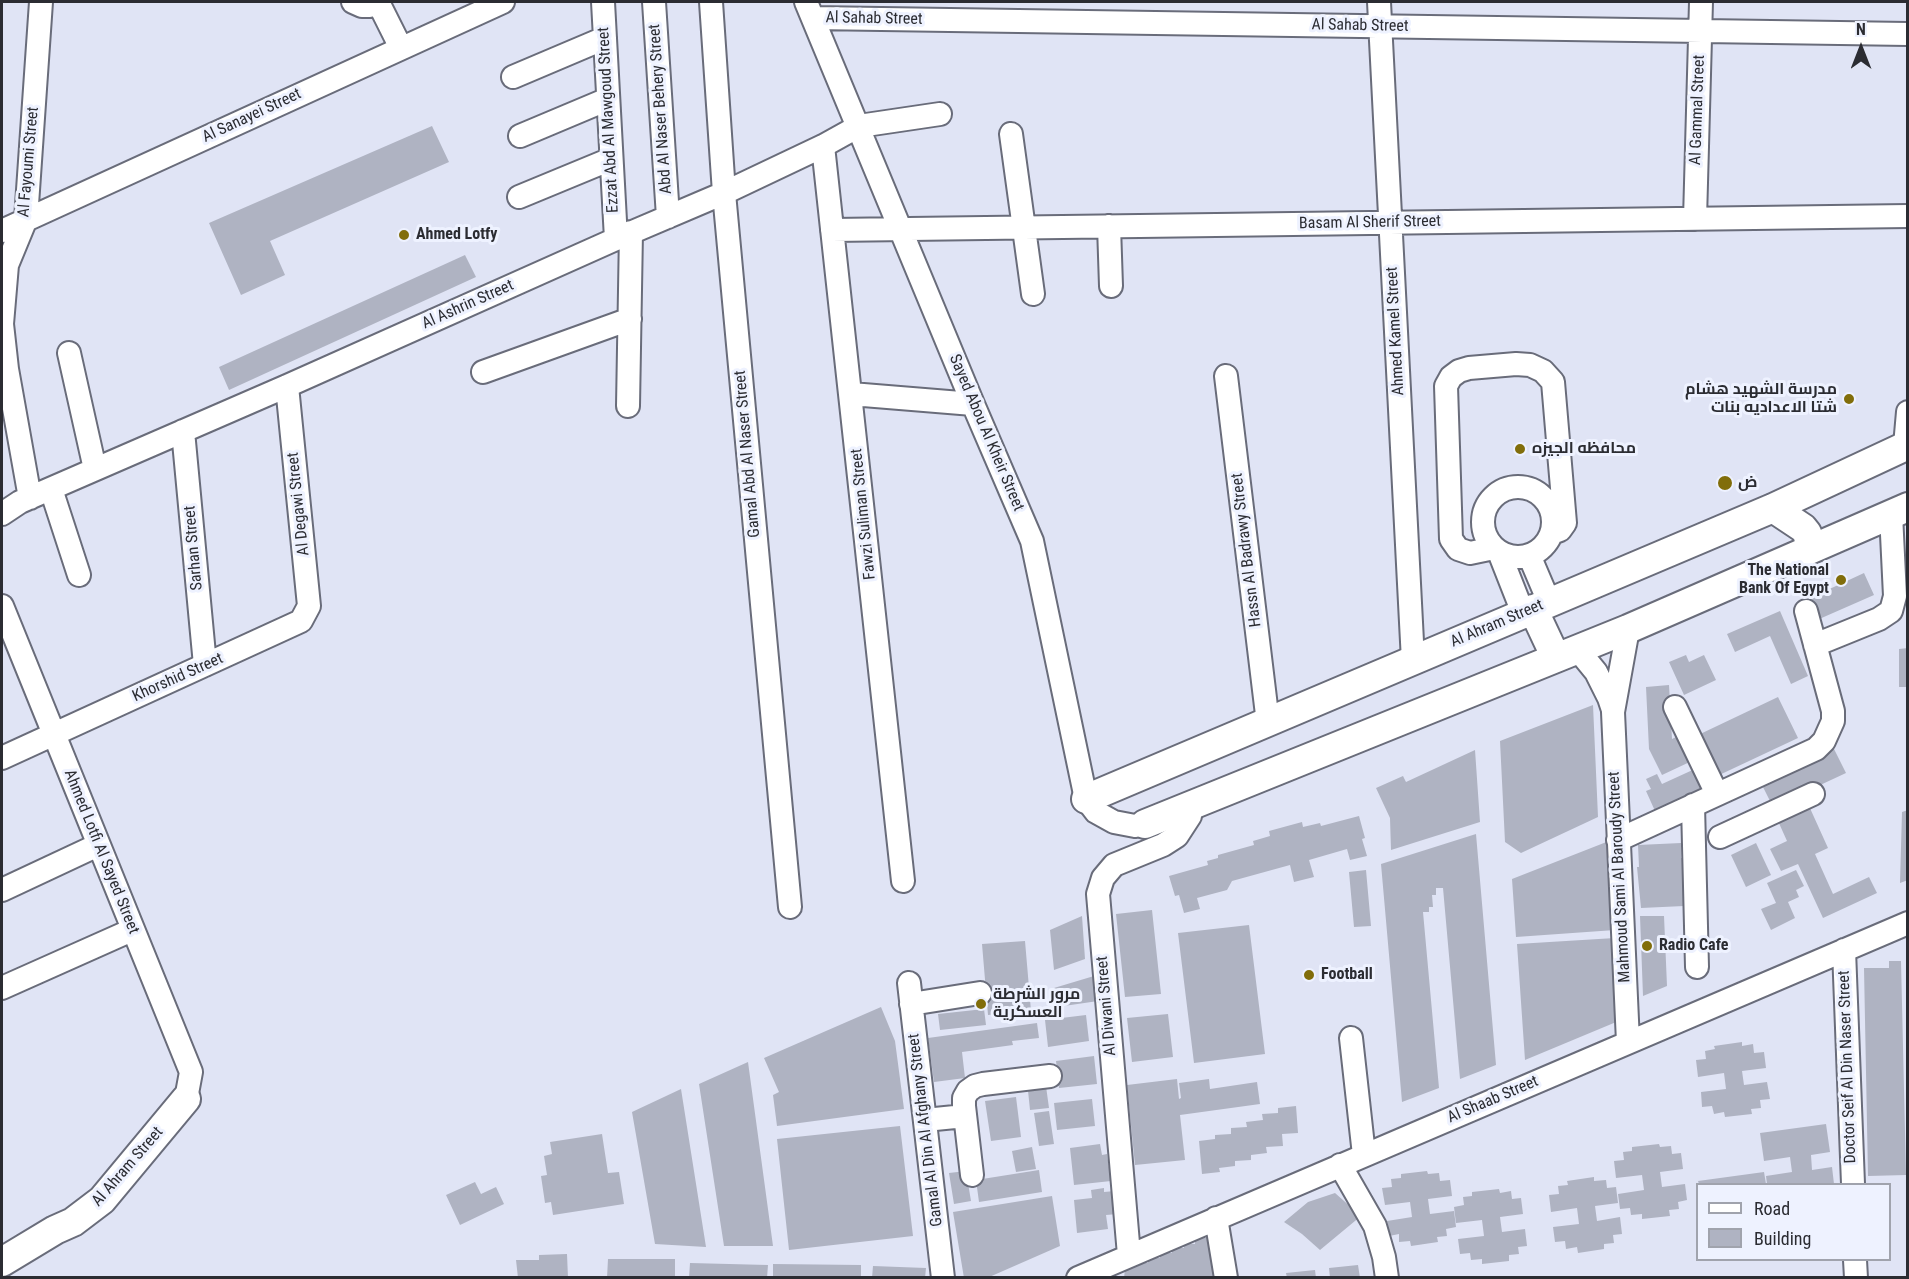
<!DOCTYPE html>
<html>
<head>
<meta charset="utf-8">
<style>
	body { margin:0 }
	#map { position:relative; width:1909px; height:1279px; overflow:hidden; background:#e0e4f5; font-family:"Roboto Condensed",sans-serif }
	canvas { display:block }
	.frame { position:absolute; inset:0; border:3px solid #2b2c32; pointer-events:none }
	.legend { position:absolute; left:1696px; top:1183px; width:195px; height:78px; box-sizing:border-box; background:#eef2ff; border:2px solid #a0a3ad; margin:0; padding:8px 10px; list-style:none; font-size:18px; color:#2b2c32 }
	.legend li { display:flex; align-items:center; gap:12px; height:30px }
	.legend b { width:30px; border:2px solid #a0a3ad }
	.north { position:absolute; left:1831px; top:18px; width:60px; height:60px; -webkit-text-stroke:4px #eef2ff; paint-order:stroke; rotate:0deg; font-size:16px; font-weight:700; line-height:24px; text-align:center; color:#2b2c32 }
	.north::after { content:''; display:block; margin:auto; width:21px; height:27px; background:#2b2c32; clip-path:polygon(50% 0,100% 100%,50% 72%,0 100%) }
</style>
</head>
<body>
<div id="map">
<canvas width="1909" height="1279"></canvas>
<div class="frame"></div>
<ul class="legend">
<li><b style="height:8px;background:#fff"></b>Road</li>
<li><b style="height:16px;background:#afb3c2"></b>Building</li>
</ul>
<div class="north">N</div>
</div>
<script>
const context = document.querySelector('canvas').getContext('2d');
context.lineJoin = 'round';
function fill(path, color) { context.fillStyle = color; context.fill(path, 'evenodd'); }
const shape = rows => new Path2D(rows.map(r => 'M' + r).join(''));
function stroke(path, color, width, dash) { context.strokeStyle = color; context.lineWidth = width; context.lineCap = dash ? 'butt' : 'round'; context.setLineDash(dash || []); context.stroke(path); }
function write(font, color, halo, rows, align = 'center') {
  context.font = font + ' "Roboto Condensed",Cairo,sans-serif'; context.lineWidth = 6; context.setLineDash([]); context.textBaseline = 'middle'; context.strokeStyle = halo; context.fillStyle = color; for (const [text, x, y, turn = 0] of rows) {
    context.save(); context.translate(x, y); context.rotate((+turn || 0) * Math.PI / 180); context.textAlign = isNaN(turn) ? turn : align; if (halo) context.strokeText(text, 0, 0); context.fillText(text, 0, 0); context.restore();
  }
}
const building = shape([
	[432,126,449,162,270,241,285,275,241,295,209,223],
	[465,255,476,277,229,390,219,367],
	[1864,573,1874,595,1817,620,1808,599],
	[1780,611,1808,676,1791,684,1770,636,1735,652,1727,634],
	[1908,648,1908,687,1899,687,1899,649],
	[1686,655,1689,662,1704,655,1716,680,1684,695,1669,662],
	[1669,685,1672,739,1682,734,1694,760,1662,775,1649,749,1646,687],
	[1778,697,1798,738,1715,777,1696,736],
	[1593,705,1598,817,1521,853,1505,842,1500,741],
	[1832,745,1846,773,1773,807,1759,779],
	[1475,750,1480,822,1391,850,1390,818,1376,788,1403,776,1406,782],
	[1697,768,1706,788,1655,811,1646,791,1651,789,1646,779,1657,774,1662,784],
	[1809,806,1828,848,1815,854,1833,894,1869,877,1877,893,1823,918,1798,864,1781,871,1770,849,1787,841,1778,821],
	[1908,810,1908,880,1900,883,1902,812],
	[1359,816,1365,838,1362,839,1367,856,1350,860,1347,849,1309,860,1314,877,1294,882,1290,865,1232,881,1227,890,1197,898,1200,909,1184,913,1179,895,1175,896,1169,876,1208,865,1207,861,1218,858,1218,855,1254,845,1253,841,1270,836,1269,831,1302,822,1303,827,1320,823,1321,826],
	[1476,834,1496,1065,1460,1079,1443,888,1436,888,1436,895,1432,895,1433,907,1429,907,1429,912,1423,912,1439,1088,1402,1102,1381,864],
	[1609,841,1615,930,1516,937,1512,879],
	[1681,843,1681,858,1684,858,1686,893,1683,894,1684,906,1641,908,1637,867,1639,867,1638,845],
	[1756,843,1771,875,1746,887,1731,855],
	[1366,870,1371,926,1354,927,1349,872],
	[1796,870,1804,886,1796,890,1799,897,1788,902,1795,918,1771,930,1761,909,1776,903,1767,883],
	[1152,910,1161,994,1125,997,1116,914],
	[1082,916,1085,959,1054,970,1050,930],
	[1640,916,1664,916,1667,986,1643,996],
	[1249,925,1265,1054,1194,1063,1178,933],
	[1615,938,1621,1020,1525,1060,1517,944],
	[1025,941,1031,1011,988,1015,982,944],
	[1889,961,1901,961,1906,1175,1868,1176,1864,968,1889,968],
	[1094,976,1098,1001,1057,1007,1054,988],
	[881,1007,895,1041,904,1109,777,1126,773,1095,779,1092,764,1058],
	[984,1009,986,1025,940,1030,938,1014],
	[1168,1014,1173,1057,1132,1062,1127,1018],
	[1086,1015,1089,1041,1048,1047,1045,1020],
	[1037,1023,1039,1038,1012,1041,1013,1045,962,1052,965,1078,934,1082,928,1038],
	[1742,1042,1742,1046,1753,1044,1754,1053,1764,1052,1766,1068,1742,1071,1744,1085,1767,1082,1770,1099,1760,1100,1761,1108,1751,1109,1752,1114,1725,1117,1724,1112,1714,1114,1712,1106,1702,1107,1701,1092,1726,1089,1724,1073,1698,1077,1696,1060,1706,1059,1705,1051,1715,1049,1714,1046],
	[1094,1056,1097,1084,1059,1088,1056,1061],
	[748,1062,773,1246,724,1246,699,1084],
	[1045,1079,1049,1108,1030,1110,1027,1081],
	[1177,1079,1179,1099,1181,1098,1179,1083,1209,1079,1210,1089,1257,1082,1260,1104,1180,1115,1185,1160,1135,1165,1127,1085],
	[681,1089,706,1247,655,1244,632,1112],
	[1016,1097,1021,1137,991,1141,985,1101],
	[1092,1099,1095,1126,1057,1130,1054,1103],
	[1296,1106,1298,1133,1282,1134,1283,1146,1266,1147,1267,1153,1251,1155,1251,1160,1235,1161,1235,1166,1219,1168,1220,1172,1202,1174,1199,1141,1215,1139,1215,1135,1231,1134,1231,1128,1247,1127,1246,1122,1263,1120,1262,1114,1278,1113,1278,1108],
	[1049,1111,1054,1144,1039,1146,1034,1113],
	[1826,1124,1830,1152,1811,1155,1812,1170,1832,1167,1834,1184,1767,1184,1766,1176,1792,1172,1790,1157,1764,1161,1760,1133],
	[900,1126,913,1236,789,1250,777,1139],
	[602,1134,608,1173,619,1172,624,1204,553,1215,551,1202,545,1203,541,1176,547,1175,544,1156,552,1154,550,1142],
	[1100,1144,1102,1155,1107,1154,1111,1181,1074,1185,1070,1148],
	[1659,1144,1660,1147,1671,1146,1672,1154,1681,1153,1683,1169,1660,1172,1662,1187,1685,1184,1687,1200,1678,1202,1679,1209,1669,1210,1670,1216,1642,1219,1642,1214,1631,1215,1630,1208,1620,1209,1618,1194,1644,1190,1642,1175,1616,1178,1614,1161,1624,1160,1623,1152,1632,1151,1632,1147],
	[1032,1147,1036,1169,1016,1172,1012,1151],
	[1039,1170,1042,1192,979,1202,976,1180],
	[966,1171,971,1201,954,1204,949,1173],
	[1427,1171,1428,1174,1439,1173,1440,1181,1450,1180,1452,1196,1428,1199,1430,1214,1454,1211,1456,1227,1446,1229,1447,1236,1437,1237,1438,1242,1411,1246,1410,1241,1399,1242,1399,1234,1389,1236,1387,1221,1412,1217,1410,1202,1385,1205,1382,1188,1392,1187,1391,1179,1401,1178,1401,1174],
	[1764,1172,1766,1184,1699,1184,1698,1181],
	[1594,1177,1594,1181,1606,1180,1607,1188,1616,1187,1618,1203,1595,1206,1597,1221,1620,1217,1622,1234,1613,1235,1614,1243,1604,1244,1604,1249,1578,1253,1577,1247,1566,1249,1565,1241,1555,1242,1553,1227,1579,1224,1577,1208,1551,1212,1549,1195,1559,1194,1558,1186,1568,1185,1567,1181],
	[475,1182,481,1194,496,1187,504,1204,460,1225,446,1195],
	[1104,1188,1104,1192,1115,1191,1118,1214,1106,1215,1108,1229,1077,1233,1074,1200,1092,1198,1091,1190],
	[1499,1189,1500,1193,1511,1191,1512,1199,1521,1198,1523,1214,1500,1217,1502,1232,1525,1229,1527,1246,1518,1247,1519,1254,1509,1255,1509,1261,1482,1264,1482,1259,1471,1260,1470,1253,1460,1254,1458,1239,1484,1236,1482,1220,1456,1223,1454,1207,1464,1205,1463,1197,1472,1196,1472,1192],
	[1335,1193,1361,1216,1320,1250,1302,1234,1284,1222,1308,1202],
	[1052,1196,1060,1246,987,1278,964,1278,953,1212],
	[1207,1235,1216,1235,1214,1278,1124,1278,1125,1269,1129,1269,1130,1262,1148,1263,1148,1257,1160,1258,1160,1253,1172,1253,1172,1248,1184,1248,1184,1243,1195,1244,1195,1238,1207,1238],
	[567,1254,568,1278,518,1278,516,1260,539,1260,539,1255],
	[608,1259,675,1259,675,1278,607,1278],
	[690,1263,768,1265,767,1278,689,1278],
	[773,1264,861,1265,861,1278,773,1278],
	[1358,1265,1360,1278,1330,1278,1329,1268],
	[873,1266,926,1268,925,1278,872,1278],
	[1315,1270,1316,1278,1287,1278,1286,1273]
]);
const minor = shape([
	[353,2,362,6,370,6,378,2],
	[378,2,401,48],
	[603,2,616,239],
	[654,2,668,217],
	[711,2,724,193,790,907],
	[806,2,973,404,1032,541,1086,799,1096,812,1114,822,1135,826,1145,824],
	[1379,2,1413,661],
	[813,18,1908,34],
	[513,77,605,38],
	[1011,134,1033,294],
	[520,136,608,99],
	[823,146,903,881],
	[519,197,611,159],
	[1695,219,1701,2],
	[1109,226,1111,286],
	[832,230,1908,216],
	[2,231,503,2],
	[69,353,95,469],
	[483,372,630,319],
	[1226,376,1268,723],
	[851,394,973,404],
	[628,406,631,232],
	[183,431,205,665],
	[1905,446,1908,412],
	'1483 522a35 35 0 1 1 70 0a35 35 0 1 1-70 0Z',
	[51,489,79,575],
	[30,498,7,369,2,324,7,265,26,219,41,2],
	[2,514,20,502,287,386,616,239,724,193,823,146,859,126,940,114],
	[1494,548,1470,553,1458,549,1451,539,1446,386,1451,377,1459,371,1469,368,1516,364,1530,365,1543,371,1553,382,1565,523,1560,530,1552,533],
	[1499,552,1523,613],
	[1529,555,1549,602],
	[2,606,191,1072,186,1099],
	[1815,645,1879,619,1891,611,1895,596,1891,514],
	[1578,650,1596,672,1609,698,1613,710],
	[1675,707,1717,794],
	[2,758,301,621,309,606,287,386],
	[1693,805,1697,967],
	[1720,837,1813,794],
	[1618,840,1816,749,1824,741,1833,721,1833,711,1806,611],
	[2,890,98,845],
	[1844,950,1853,1184],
	[909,983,943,1278],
	[2,988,132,930],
	[911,1004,980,993],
	[1351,1038,1364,1155],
	[1628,1042,1613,712,1628,629],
	[925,1120,965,1116],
	[1340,1165,1375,1226,1384,1257,1387,1278],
	[972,1175,964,1106,964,1098,968,1091,975,1086,983,1084,1050,1076],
	[1216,1218,1226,1278],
	[1129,1255,1098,894,1103,878,1114,865,1163,845,1177,836,1190,816,1191,805],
	[1855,1260,1856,1278],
	[1078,1278,1908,923]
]);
const major = shape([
	[1773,508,1803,528,1807,533,1809,539,1807,551],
	[1533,609,1556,658],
	[1086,799,1773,508,1908,445],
	[1145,824,1628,629,1908,507],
	[2,1262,55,1230,73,1222,102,1200,186,1099]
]);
const markers = [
	[404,235,6,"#816d0a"],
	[1849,399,6,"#816d0a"],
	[1520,449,6,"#816d0a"],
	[1725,483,8,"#816d0a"],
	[1841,580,6,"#816d0a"],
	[1647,946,6,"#816d0a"],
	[1309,975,6,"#816d0a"],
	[981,1004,6,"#816d0a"]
];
const streetNames = [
	["Al Sahab Street",874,19,1],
	["Al Sahab Street",1360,26,1],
	["Abd Al Naser Behery Street",661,109,-94],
	["Al Gammal Street",1698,110,-88],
	["Al Sanayei Street",252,116,-25],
	["Ezzat Abd Al Mawgoud Street",609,120,-93],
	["Al Fayoumi Street",29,162,-85],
	["Basam Al Sherif Street",1370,223,-1],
	["Al Ashrin Street",468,305,-24],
	["Ahmed Kamel Street",1396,331,-93],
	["Sayed Abou Al Kheir Street",986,433,67],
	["Gamal Abd Al Naser Street",748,454,-95],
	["Al Degawi Street",299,504,-96],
	["Fawzi Suliman Street",864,514,-96],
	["Sarhan Street",194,548,-95],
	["Hassn Al Badrawy Street",1247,550,-97],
	["Al Ahram Street",1497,624,-23],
	["Khorshid Street",178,678,-24],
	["Ahmed Lotfi Al Sayed Street",101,852,68],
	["Mahmoud Sami Al Baroudy Street",1620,877,-93],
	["Al Diwani Street",1107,1006,-95],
	["Doctor Seif Al Din Naser Street",1848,1067,-92],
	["Al Shaab Street",1493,1100,-23],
	["Gamal Al Din Al Afghany Street",926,1130,-97],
	["Al Ahram Street",128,1167,-49]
];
const poiNames = [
	["Ahmed Lotfy",416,235],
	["مدرسة الشهيد هشام",1837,390,"right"],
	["شتا الاعداديه بنات",1837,408,"right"],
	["محافظه الجيزه",1532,449],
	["ض",1738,483],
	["The National",1829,571,"right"],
	["Bank Of Egypt",1829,589,"right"],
	["Radio Cafe",1659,946],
	["Football",1321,975],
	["مرور الشرطة",993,995],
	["العسكرية",993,1013]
];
fill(building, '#afb3c2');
stroke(minor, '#696c7a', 26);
stroke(major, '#696c7a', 32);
stroke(minor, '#fff', 22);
stroke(major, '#fff', 28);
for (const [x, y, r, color] of markers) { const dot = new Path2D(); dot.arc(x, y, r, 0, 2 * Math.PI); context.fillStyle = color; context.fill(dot); stroke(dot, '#eef2ff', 2); }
write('16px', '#2b2c32', '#eef2ff', streetNames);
write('bold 16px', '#2b2c32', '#eef2ff', poiNames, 'left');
</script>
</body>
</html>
